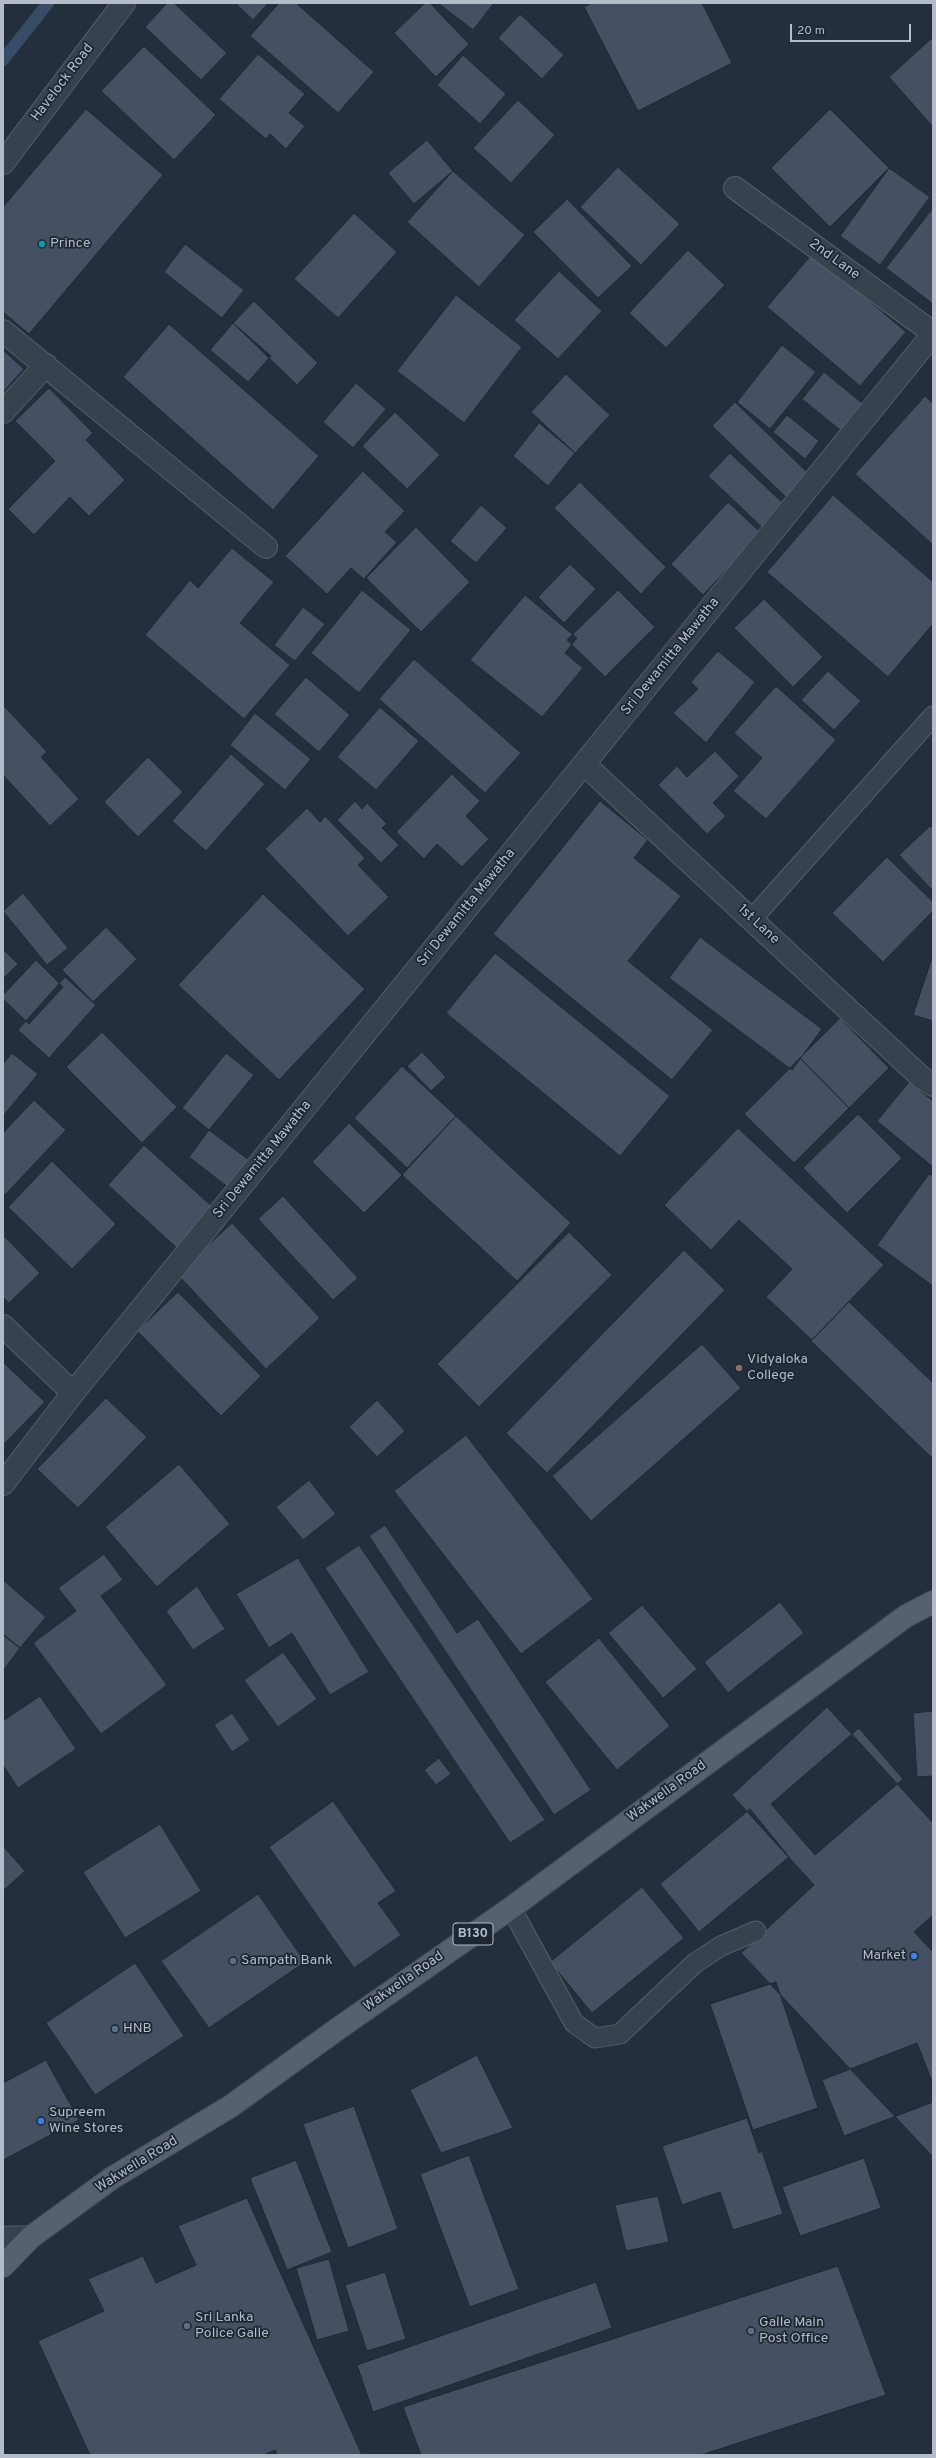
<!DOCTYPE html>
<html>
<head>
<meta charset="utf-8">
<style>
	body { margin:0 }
	#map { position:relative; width:936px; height:2458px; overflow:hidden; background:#242f3e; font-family:Overpass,sans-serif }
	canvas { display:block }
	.frame { position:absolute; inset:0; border:4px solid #b4bcc9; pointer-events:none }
	.scale { position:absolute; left:790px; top:24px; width:121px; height:18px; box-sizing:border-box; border:2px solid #b4bcc9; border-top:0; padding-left:5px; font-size:12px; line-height:14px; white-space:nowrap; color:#b4bcc9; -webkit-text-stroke:3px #1d2633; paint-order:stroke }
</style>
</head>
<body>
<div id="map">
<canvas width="936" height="2458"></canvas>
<div class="frame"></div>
<div class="scale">20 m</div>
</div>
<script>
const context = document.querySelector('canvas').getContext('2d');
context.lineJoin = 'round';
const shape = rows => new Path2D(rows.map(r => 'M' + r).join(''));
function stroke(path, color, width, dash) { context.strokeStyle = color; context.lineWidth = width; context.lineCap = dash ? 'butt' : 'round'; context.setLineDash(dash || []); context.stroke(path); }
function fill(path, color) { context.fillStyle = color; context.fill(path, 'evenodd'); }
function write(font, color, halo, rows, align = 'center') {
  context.font = font + ' Overpass,sans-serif'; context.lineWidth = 3.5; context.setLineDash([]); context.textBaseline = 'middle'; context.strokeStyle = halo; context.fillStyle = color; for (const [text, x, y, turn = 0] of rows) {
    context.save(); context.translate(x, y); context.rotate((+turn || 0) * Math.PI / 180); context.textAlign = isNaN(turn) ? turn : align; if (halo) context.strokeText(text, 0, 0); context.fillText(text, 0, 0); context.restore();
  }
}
const stream = shape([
	[3,60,48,3]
]);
const building = shape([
	[167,3,174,3,227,53,201,80,145,27,167,3],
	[235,3,268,3,253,20,235,3],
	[279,3,296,3,374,72,338,113,250,36,279,3],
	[425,3,430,3,469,44,436,77,394,33,425,3],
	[438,3,494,3,473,30,438,3],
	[592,3,702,3,732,63,638,111,584,7,592,3],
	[520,14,564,55,542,79,498,38,520,14],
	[933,37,933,127,889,77,933,37],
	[144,46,216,115,174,160,101,91,144,46],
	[258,54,305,94,289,113,305,126,286,149,270,134,266,139,219,99,258,54],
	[463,55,506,94,480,124,437,85,463,55],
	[518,100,555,135,511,183,473,148,518,100],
	[86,109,163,175,29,334,3,312,3,207,86,109],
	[830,109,889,168,830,227,771,168,830,109],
	[427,140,453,171,414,204,388,173,427,140],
	[618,167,680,224,641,265,580,207,618,167],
	[889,168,930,197,880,265,840,236,889,168],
	[453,171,525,235,479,287,407,222,453,171],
	[567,199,632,266,598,298,533,232,567,199],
	[933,208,933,304,886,268,933,208],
	[354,213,397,252,338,318,294,279,354,213],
	[185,244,244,290,222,318,164,272,185,244],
	[688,250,725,285,666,348,629,313,688,250],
	[813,253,906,332,860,386,767,307,813,253],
	[559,271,602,311,558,359,514,320,559,271],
	[456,295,522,347,464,423,397,371,456,295],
	[254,301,318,363,297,385,233,323,254,301],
	[233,323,271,356,248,382,210,350,233,323],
	[169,324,319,456,273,510,123,377,169,324],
	[782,345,816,372,770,429,737,402,782,345],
	[3,350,24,369,3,392,3,350],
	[824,372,867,407,845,434,802,399,824,372],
	[566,374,610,415,575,453,531,412,566,374],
	[356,383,386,409,353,448,323,422,356,383],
	[49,388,93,433,86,440,125,480,89,516,70,497,34,535,8,509,55,461,15,421,49,388],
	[925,396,933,404,933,545,855,474,925,396],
	[735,402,814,479,791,502,712,426,735,402],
	[395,412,440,455,407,489,362,446,395,412],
	[787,415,819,441,805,459,773,432,787,415],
	[539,423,575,453,548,486,513,456,539,423],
	[730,453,788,508,766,531,708,476,730,453],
	[363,471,405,511,385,532,397,542,364,579,351,568,327,594,285,556,363,471],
	[580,482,666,567,641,594,554,508,580,482],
	[833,495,933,582,933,624,888,677,767,572,833,495],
	[728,502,761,533,703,595,671,564,728,502],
	[481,505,507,528,476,563,450,541,481,505],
	[416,527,470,582,421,632,366,578,416,527],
	[232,548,274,582,240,623,290,665,244,719,145,635,190,580,198,588,232,548],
	[570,564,596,589,564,623,538,597,570,564],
	[362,590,411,630,359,693,311,653,362,590],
	[618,590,655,627,605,677,567,640,618,590],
	[525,595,577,638,565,653,583,668,542,717,470,660,525,595],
	[764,599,823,657,793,687,734,628,764,599],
	[303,607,325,624,295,661,274,645,303,607],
	[718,651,755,682,706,743,673,713,698,689,691,682,718,651],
	[414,659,521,753,485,793,379,699,414,659],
	[828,671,861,701,834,730,801,700,828,671],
	[306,677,350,715,319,752,274,714,306,677],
	[776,686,836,740,766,819,733,791,762,758,734,733,776,686],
	[3,705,47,752,41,757,79,799,50,826,3,775,3,705],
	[380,707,419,741,376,790,337,757,380,707],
	[255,713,311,759,285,790,230,745,255,713],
	[715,751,739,776,713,803,726,816,707,834,658,785,677,766,687,777,715,751],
	[231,754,265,784,206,851,172,821,231,754],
	[148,757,183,792,138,837,104,802,148,757],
	[452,774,480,801,466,816,489,839,462,867,437,844,424,859,396,832,452,774],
	[355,801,362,809,367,803,387,824,382,828,399,845,381,863,337,820,355,801],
	[600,801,648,840,634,858,681,896,628,961,713,1030,672,1080,493,934,600,801],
	[307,808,320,822,325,816,365,858,358,865,389,897,348,936,265,849,307,808],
	[930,826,933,829,933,891,899,855,930,826],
	[887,857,933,902,933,911,883,962,832,913,887,857],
	[23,893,68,948,47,965,3,911,23,893],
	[263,894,365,989,279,1080,178,985,263,894],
	[106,927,137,959,93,1002,62,970,106,927],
	[700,937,822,1029,792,1070,669,978,700,937],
	[3,949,18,964,3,979,3,949],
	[495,953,670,1096,620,1156,446,1013,495,953],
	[932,958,933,958,933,1021,913,1015,932,958],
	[36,960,63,987,29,1024,3,999,3,995,36,960],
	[65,977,96,1005,49,1058,18,1030,65,977],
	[840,1018,889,1068,849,1108,800,1058,840,1018],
	[102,1032,177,1107,142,1143,66,1067,102,1032],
	[422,1052,446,1077,431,1091,407,1066,422,1052],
	[12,1053,38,1074,3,1116,3,1064,12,1053],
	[226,1053,254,1075,209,1130,182,1108,226,1053],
	[800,1058,849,1108,794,1163,744,1114,800,1058],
	[402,1066,456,1116,407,1168,354,1118,402,1066],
	[909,1082,933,1101,933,1167,877,1121,909,1082],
	[34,1100,66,1130,5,1195,3,1193,3,1133,34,1100],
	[858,1114,902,1158,847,1213,803,1168,858,1114],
	[456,1116,571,1223,517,1281,402,1175,456,1116],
	[349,1123,402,1175,364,1213,312,1162,349,1123],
	[738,1128,884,1265,812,1340,766,1297,792,1269,739,1220,711,1250,664,1205,738,1128],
	[209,1130,250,1161,229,1188,189,1157,209,1130],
	[144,1145,216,1210,179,1250,108,1185,144,1145],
	[52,1161,116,1224,72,1269,8,1207,52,1161],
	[929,1174,933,1177,933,1286,877,1245,929,1174],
	[283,1196,358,1278,333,1300,258,1219,283,1196],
	[232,1223,320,1318,266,1369,177,1274,232,1223],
	[569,1232,612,1275,479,1407,437,1364,569,1232],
	[3,1235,40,1273,9,1303,3,1297,3,1235],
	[684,1250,725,1290,547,1473,506,1433,684,1250],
	[178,1292,261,1376,221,1416,137,1331,178,1292],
	[849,1302,933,1383,933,1459,811,1341,849,1302],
	[702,1344,741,1388,591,1521,552,1476,702,1344],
	[3,1362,45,1402,3,1445,3,1362],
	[106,1398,147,1437,78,1508,37,1469,106,1398],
	[377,1400,405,1431,377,1457,349,1427,377,1400],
	[466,1435,593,1599,521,1654,394,1491,466,1435],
	[179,1464,230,1524,157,1587,105,1527,179,1464],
	[309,1480,336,1514,303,1540,276,1507,309,1480],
	[385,1525,457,1633,478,1619,591,1790,554,1815,369,1536,385,1525],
	[359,1545,545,1820,510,1843,325,1568,359,1545],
	[104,1554,123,1580,101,1596,167,1685,101,1734,33,1643,76,1611,58,1588,104,1554],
	[298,1558,369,1672,330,1695,292,1633,269,1648,236,1594,298,1558],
	[3,1580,46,1617,20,1648,3,1634,3,1580],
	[197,1586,225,1629,193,1650,166,1611,197,1586],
	[780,1602,804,1633,728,1693,704,1662,780,1602],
	[642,1605,697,1669,663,1698,608,1633,642,1605],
	[3,1635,20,1648,3,1671,3,1635],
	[599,1638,670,1726,617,1770,545,1682,599,1638],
	[283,1652,317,1699,278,1727,244,1680,283,1652],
	[40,1696,76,1749,18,1788,3,1765,3,1721,40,1696],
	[827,1707,933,1823,933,1915,914,1932,933,1952,933,2157,741,1953,814,1885,732,1795,827,1707],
	[933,1711,933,1776,917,1777,913,1713,933,1711],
	[232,1713,250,1740,232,1752,214,1725,232,1713],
	[859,1728,903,1779,815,1855,771,1804,859,1728],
	[439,1758,451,1774,436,1785,424,1770,439,1758],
	[333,1801,396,1891,378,1903,401,1935,354,1968,269,1847,333,1801],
	[750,1809,789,1857,699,1932,660,1884,750,1809],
	[160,1824,201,1891,125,1938,83,1872,160,1824],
	[3,1846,25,1871,3,1891,3,1846],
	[642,1887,684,1938,592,2013,550,1962,642,1887],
	[258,1894,305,1962,209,2028,161,1961,258,1894],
	[135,1963,184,2036,95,2095,46,2023,135,1963],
	[776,1982,818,2108,753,2130,710,2004,776,1982],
	[917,2043,933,2084,933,2102,844,2136,822,2080,917,2043],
	[477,2055,513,2128,441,2153,410,2090,477,2055],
	[46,2060,79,2120,3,2160,3,2083,46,2060],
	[354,2106,398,2229,348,2248,303,2124,354,2106],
	[747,2118,759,2153,762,2151,783,2214,733,2230,720,2192,682,2205,662,2146,747,2118],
	[469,2155,519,2289,470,2307,420,2174,469,2155],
	[864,2158,881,2208,800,2236,782,2187,864,2158],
	[296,2160,332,2252,287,2270,250,2178,296,2160],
	[658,2196,669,2242,626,2251,615,2205,658,2196],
	[247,2198,362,2455,277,2455,275,2450,264,2455,90,2455,38,2341,104,2311,88,2279,143,2256,156,2283,196,2265,178,2226,247,2198],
	[329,2259,349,2331,317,2340,296,2268,329,2259],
	[838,2266,886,2395,701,2455,421,2455,403,2407,838,2266],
	[385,2272,406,2339,367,2351,345,2285,385,2272],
	[596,2282,612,2328,373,2412,357,2365,596,2282]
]);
const lane = shape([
	[752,919,933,716],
	[511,1908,574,2023,595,2038,620,2034,695,1963,721,1946,756,1931]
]);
const street = shape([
	[3,163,124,3],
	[735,188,933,333],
	[3,331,266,547],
	[3,412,46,365],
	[584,764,922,1078,933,1085],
	[3,1326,73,1393],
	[3,1484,73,1393,933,334],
	[3,2238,31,2237]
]);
const primary = shape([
	[3,2266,31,2237,112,2178,231,2106,339,2028,511,1908,906,1616,933,1602]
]);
const markers = [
	[42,244,4,"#0f9aa8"],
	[739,1368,4,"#8d6e63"],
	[914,1956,4,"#3f7fe0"],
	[233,1961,4,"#5c6f8a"],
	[115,2029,4,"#5c6f8a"],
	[41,2121,4,"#3f7fe0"],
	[187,2326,4,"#5c6f8a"],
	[751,2331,4,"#5c6f8a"]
];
const shields = [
	[473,1934,40]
];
const shieldNames = [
	["B130",473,1934]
];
const streetNames = [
	["Havelock Road",63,83,-53],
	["2nd Lane",834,260,36],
	["Sri Dewamitta Mawatha",671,657,-51],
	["Sri Dewamitta Mawatha",467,908,-51],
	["1st Lane",758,925,43],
	["Sri Dewamitta Mawatha",263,1160,-51],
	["Wakwella Road",667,1792,-36],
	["Wakwella Road",404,1982,-35],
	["Wakwella Road",137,2165,-32]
];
const poiNames = [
	["Prince",50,244],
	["Vidyaloka",747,1360],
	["College",747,1376],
	["Market",906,1956,"right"],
	["Sampath Bank",241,1961],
	["HNB",123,2029],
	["Supreem",49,2113],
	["Wine Stores",49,2129],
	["Sri Lanka",195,2318],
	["Police Galle",195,2334],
	["Galle Main",759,2323],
	["Post Office",759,2339]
];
stroke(stream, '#394c67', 12);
fill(building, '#455162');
stroke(building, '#1f2835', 1);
stroke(lane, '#565f6c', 21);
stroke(street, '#565f6c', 24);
stroke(primary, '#414a57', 24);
stroke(lane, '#38414e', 19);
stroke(street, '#38414e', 22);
stroke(primary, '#56606e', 22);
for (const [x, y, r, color] of markers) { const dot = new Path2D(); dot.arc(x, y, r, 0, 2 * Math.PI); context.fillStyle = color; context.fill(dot); stroke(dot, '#1d2633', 1.5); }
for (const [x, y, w] of shields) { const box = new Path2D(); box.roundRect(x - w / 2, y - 11, w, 22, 3); context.fillStyle = '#1d2633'; context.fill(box); stroke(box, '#b4bcc9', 1); }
write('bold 13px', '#b4bcc9', null, shieldNames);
write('14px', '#b4bcc9', '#1d2633', streetNames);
write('14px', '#b4bcc9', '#1d2633', poiNames, 'left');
</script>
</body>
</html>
